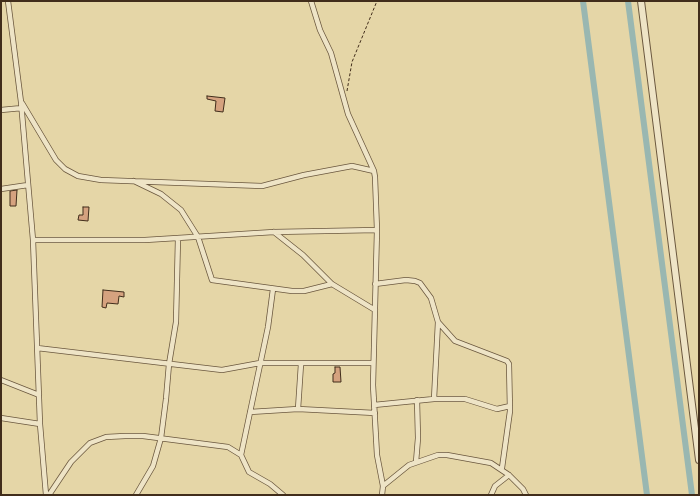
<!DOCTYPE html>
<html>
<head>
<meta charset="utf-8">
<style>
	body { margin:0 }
	#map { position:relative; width:700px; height:496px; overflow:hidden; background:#e5d6a7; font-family:"IM FELL Great Primer",serif }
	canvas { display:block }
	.frame { position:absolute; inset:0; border:2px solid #412d1b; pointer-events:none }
</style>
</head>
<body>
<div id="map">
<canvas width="700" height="496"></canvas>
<div class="frame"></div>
</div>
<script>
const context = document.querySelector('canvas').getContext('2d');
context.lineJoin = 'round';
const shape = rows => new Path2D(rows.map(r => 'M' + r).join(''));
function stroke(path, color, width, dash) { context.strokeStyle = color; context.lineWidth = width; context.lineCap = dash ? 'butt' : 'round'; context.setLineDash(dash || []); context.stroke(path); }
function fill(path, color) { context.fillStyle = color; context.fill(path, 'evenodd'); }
const canal = shape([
	[583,1,647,495],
	[628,1,692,495]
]);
const building = shape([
	[207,96,225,98,223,112,215,111,216,101,207,99,207,96],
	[17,190,16,206,10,206,10,191,17,190],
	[83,207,89,207,88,221,78,220,79,215,83,215,83,207],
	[103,290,124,292,124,297,119,296,118,304,107,303,106,308,102,307,103,290],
	[335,367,340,367,341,382,333,382,333,374,335,373,335,367]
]);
const path = shape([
	[347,91,352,62,377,1]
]);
const minor = shape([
	[8,1,21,102,33,240,40,424,46,495],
	[311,1,320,30,331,53,348,114,374,171,375,177,377,230,373,385,377,455,383,486,382,495],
	[22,103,56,160,65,169,78,176,101,180,262,186,304,175,352,166,374,171],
	[1,110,22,108],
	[134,181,161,194,181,210,198,237,212,280,292,291,304,291,332,284],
	[1,189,28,185],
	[274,232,303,255,332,284,375,310],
	[33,240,145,240,274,232,377,230],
	[375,284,406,280,415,281,420,283,431,298,438,322,434,399],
	[438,322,455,341,507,361,509,364,510,411,502,468],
	[37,348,222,370,260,363,373,363],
	[1,380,39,395],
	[374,405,434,399,465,399,497,409,510,406],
	[298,409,301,364],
	[250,412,298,409,375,413],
	[1,418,40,424],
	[241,455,268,327,273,289],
	[416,462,418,438,417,400],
	[383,486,409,465,438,455,447,455,491,463,509,475,523,489,526,495],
	[49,495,71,462,90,443,106,437,125,436,143,436,228,447,241,455,249,472,270,484,283,495],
	[136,495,153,466,161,438,166,399,169,364,176,322,178,238],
	[491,495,495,486,509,475]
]);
const tertiary = shape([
	[641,1,699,460]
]);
stroke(canal, '#99b7b1', 6);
fill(building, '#d5a27f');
stroke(building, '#412d1b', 1);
stroke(minor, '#6a573e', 6);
stroke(tertiary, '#6a573e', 8);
stroke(path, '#412d1b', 1, [3, 2]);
stroke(minor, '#eee4c6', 4.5);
stroke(tertiary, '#eee4c6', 6);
</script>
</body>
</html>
